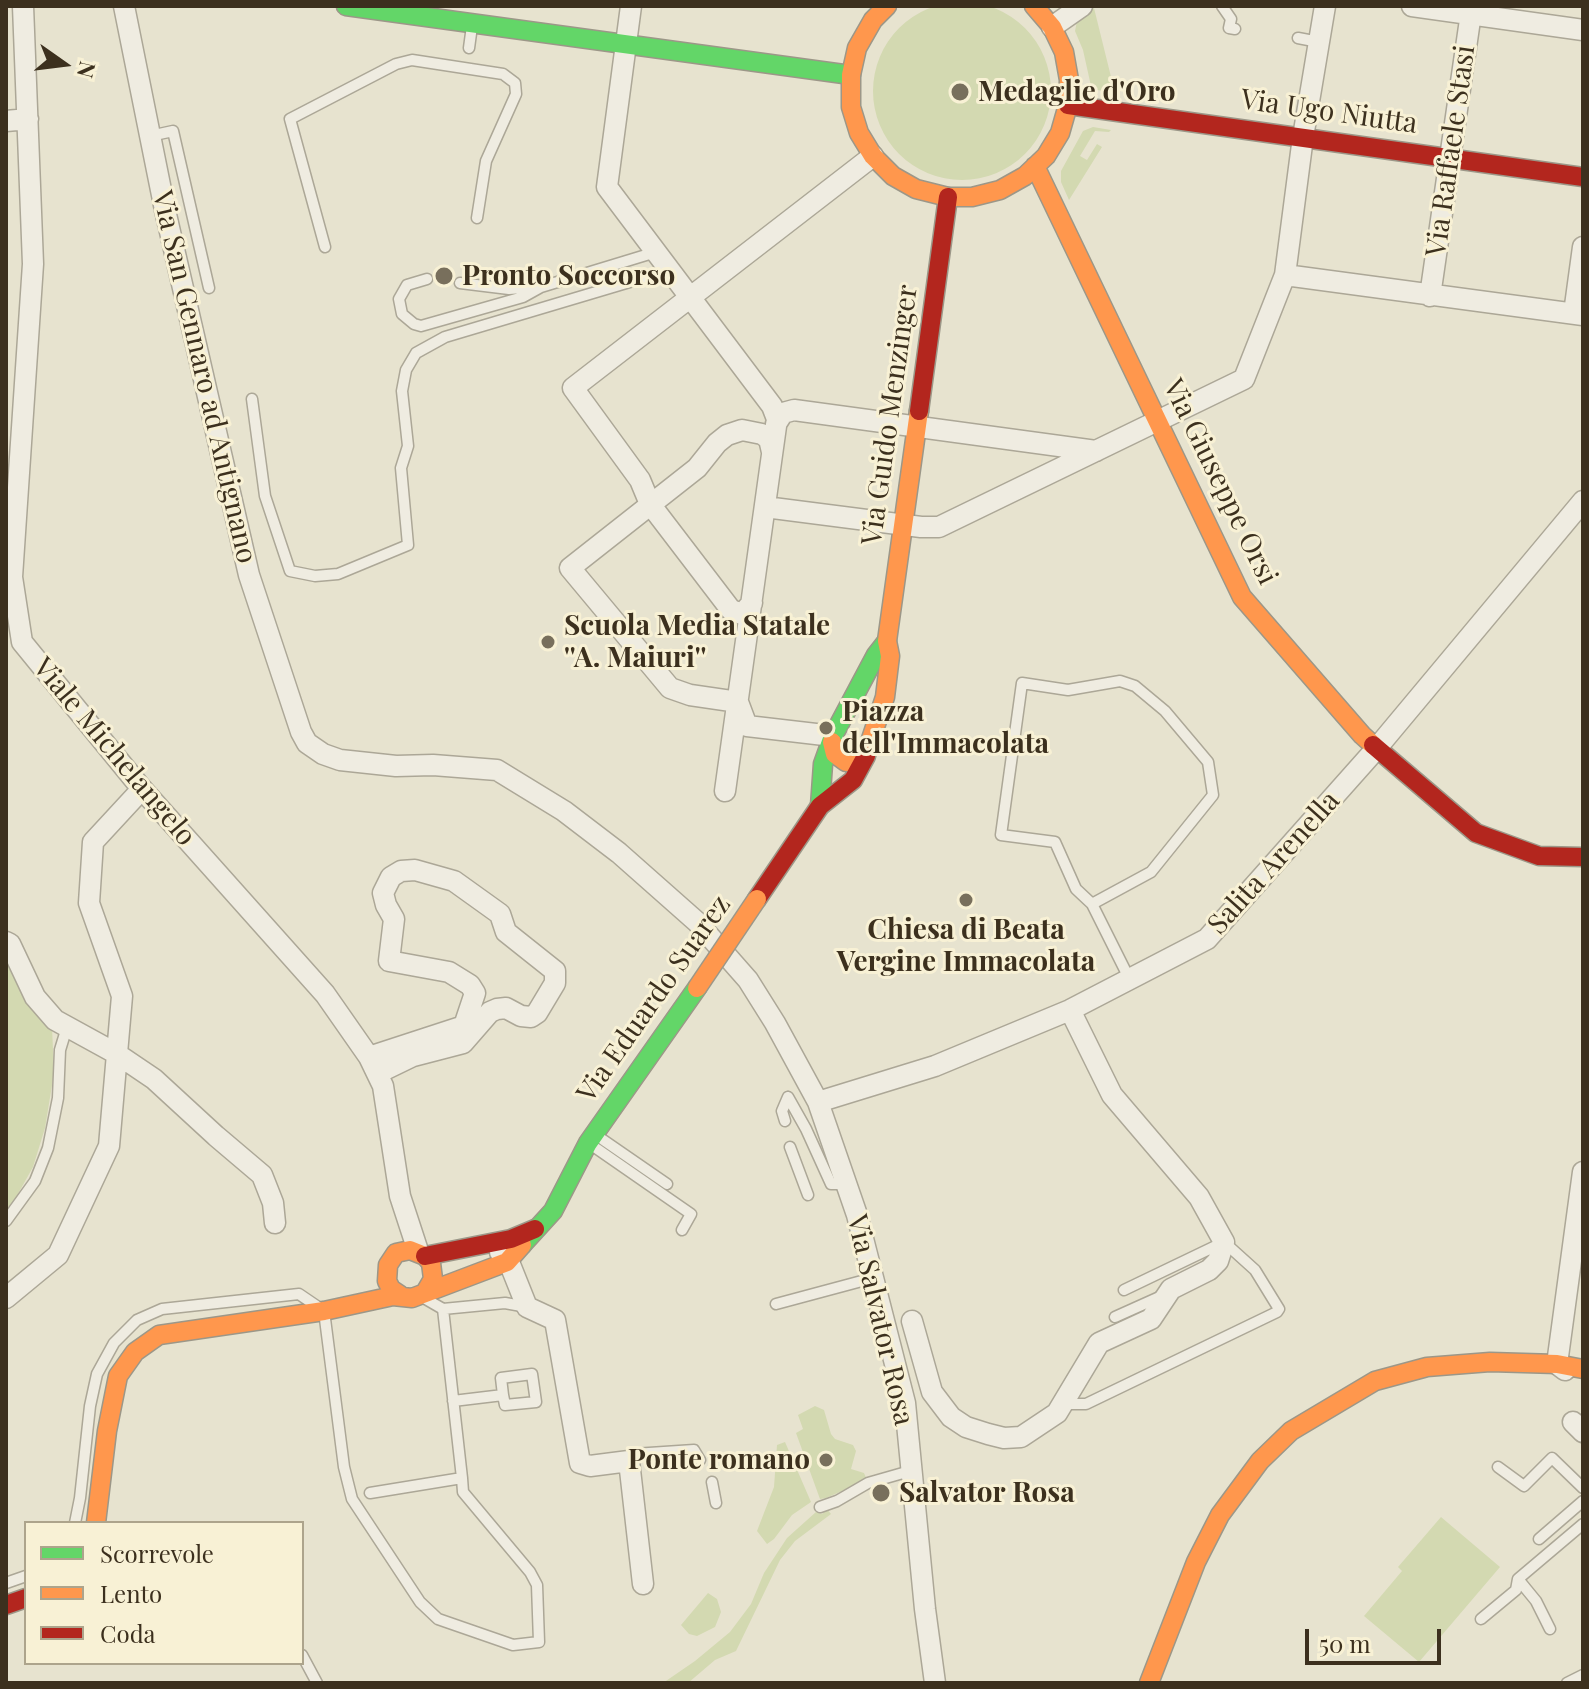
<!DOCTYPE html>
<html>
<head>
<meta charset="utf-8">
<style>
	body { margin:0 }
	#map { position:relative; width:1589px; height:1689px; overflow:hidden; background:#e7e3cf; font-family:"Playfair Display",serif }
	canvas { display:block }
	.frame { position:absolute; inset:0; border:8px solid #3c301e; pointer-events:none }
	.legend { position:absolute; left:24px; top:1521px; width:280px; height:144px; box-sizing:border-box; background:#f8f1d5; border:2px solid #ada48c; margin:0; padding:10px 14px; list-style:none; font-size:24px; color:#3c301e }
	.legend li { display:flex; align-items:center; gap:16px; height:40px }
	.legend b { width:40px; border:2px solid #ada48c }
	.north { position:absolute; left:24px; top:24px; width:80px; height:80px; -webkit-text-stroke:6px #f8f1d5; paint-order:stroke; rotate:104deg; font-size:22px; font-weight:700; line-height:32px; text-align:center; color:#3c301e }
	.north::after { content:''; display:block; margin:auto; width:28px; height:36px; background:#3c301e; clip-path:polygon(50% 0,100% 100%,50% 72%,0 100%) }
	.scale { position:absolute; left:1305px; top:1629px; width:136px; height:36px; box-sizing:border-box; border:4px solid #3c301e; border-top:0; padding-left:10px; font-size:24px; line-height:28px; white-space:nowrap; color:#3c301e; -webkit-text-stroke:6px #f8f1d5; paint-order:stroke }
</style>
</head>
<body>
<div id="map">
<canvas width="1589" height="1689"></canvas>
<div class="frame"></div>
<ul class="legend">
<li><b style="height:10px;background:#63d668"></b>Scorrevole</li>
<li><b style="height:10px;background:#ff974d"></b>Lento</li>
<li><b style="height:10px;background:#b3261e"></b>Coda</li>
</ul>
<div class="north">N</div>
<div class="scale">50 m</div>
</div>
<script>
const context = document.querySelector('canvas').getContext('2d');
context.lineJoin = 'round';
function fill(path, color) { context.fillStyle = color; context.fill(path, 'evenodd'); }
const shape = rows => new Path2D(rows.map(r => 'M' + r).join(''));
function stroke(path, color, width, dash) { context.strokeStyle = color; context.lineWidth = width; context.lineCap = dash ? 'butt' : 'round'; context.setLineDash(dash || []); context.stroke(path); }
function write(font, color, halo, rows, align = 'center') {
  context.font = font + ' "Playfair Display",serif'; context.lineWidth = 6; context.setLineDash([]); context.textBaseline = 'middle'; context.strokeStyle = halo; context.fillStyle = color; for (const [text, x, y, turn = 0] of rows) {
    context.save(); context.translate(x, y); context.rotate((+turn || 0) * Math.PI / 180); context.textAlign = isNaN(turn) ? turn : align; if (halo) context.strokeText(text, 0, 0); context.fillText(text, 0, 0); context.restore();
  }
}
const green = shape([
	'873 91a89 89 0 1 1 178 0a89 89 0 1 1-178 0Z',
	[1094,8,1115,93,1097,90,1091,86,1083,50,1075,31,1077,21],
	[1093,127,1111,130,1109,132,1095,131,1080,156,1087,160,1097,144,1102,147,1069,200,1061,182,1061,171,1083,131],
	[6,949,52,1027,54,1073,45,1128,33,1167,14,1201,6,1209],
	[815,1406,824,1410,831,1434,835,1439,853,1445,856,1451,851,1469,864,1473,867,1480,826,1498,820,1499,796,1433,803,1429,798,1415],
	[785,1442,811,1502,792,1515,774,1539,767,1544,757,1531,774,1487,777,1445],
	[827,1509,831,1514,795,1541,780,1560,736,1651,715,1660,688,1683,663,1683,695,1661,730,1632,751,1604,764,1573,787,1538,816,1512,822,1514],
	[1441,1517,1500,1567,1419,1662,1364,1616,1402,1571,1398,1567],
	[708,1593,717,1599,721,1612,715,1627,697,1636,689,1634,681,1625]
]);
const lane = shape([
	[1222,6,1231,19,1229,28,1235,29],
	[1298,38,1319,42],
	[469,48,472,26],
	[150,136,173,131,209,288],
	[325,247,290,119,396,64,412,60,503,74,515,83,516,94,486,161,477,218],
	[427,279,407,285,399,299,402,314,414,324,421,326,523,297,541,287,656,252],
	[460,283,509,289,535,287],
	[252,399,265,496,290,571,315,576,338,574,408,545,401,468,408,446,402,391,406,370,416,353,445,337,670,270],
	[1092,904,1076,889,1055,842,1001,835,1022,683,1068,690,1120,681,1135,686,1165,711,1208,762,1213,795,1151,872,1092,904,1129,978],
	[788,1097,806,1129,831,1184,846,1184],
	[785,1121,782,1111,788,1097],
	[596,1135,667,1184],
	[590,1144,691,1214,682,1230],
	[790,1147,808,1195],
	[6,1221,35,1181,48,1148,58,1098,60,1050,67,1027],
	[424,1298,443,1309,505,1303,527,1307],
	[776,1304,873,1278],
	[1115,1317,1164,1295],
	[453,1401,503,1395,501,1378,532,1374,536,1402,505,1405,503,1395],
	[1064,1404,1086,1404,1277,1312,1279,1309,1255,1270,1224,1242,1124,1290],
	[629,1461,634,1454,694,1450,700,1460],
	[1498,1467,1524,1486,1552,1458,1583,1488],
	[712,1482,716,1503],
	[370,1493,462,1478,443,1309],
	[820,1507,837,1501,868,1483,903,1473,912,1479],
	[75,1523,80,1498,90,1406,97,1374,114,1343,137,1320,162,1309,299,1294,324,1311,344,1467,352,1499,420,1602,438,1619,513,1645,539,1642,537,1585,530,1572,463,1492,462,1478],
	[1539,1539,1583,1501],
	[1518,1579,1536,1601,1550,1629],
	[6,1583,26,1576],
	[1481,1619,1516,1590,1518,1579,1583,1524],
	[302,1655,317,1683],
	[1567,1683,1583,1675]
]);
const street = shape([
	[23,6,33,264,12,577,22,642,142,789,325,994,369,1057,383,1086,400,1196,418,1251],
	[124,6,165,210,249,575,301,732,307,743,323,754,340,760,396,766,433,765,497,770,564,811,619,853,697,922,748,980,775,1023,818,1102,857,1215,905,1403,925,1609,935,1683],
	[631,6,607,187,772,406,777,419,725,791],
	[1412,6,1583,30],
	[1052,27,1082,6],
	[6,121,28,119],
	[1285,275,1583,315],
	[1430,296,1472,6],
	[1574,313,1583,247],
	[776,424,783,413,794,410,1096,451],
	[772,452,769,439,762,434,742,430,727,435,717,443,697,468,570,568,670,688,690,695,738,702,747,726,833,736],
	[765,507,921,527,939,527,1244,379,1285,275,1303,137,1325,6],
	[752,603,742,614,731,610,650,504,640,480,573,388,873,156],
	[6,942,10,944,35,997,55,1020,117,1054,154,1079,216,1136,262,1175,273,1203,275,1223],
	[369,1057,464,1026,475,993,470,985,449,972,389,961,394,919,386,905,383,893,391,877,401,871,415,870,454,881,500,914,506,932,555,971,555,983,537,1013,531,1017,521,1016,506,1008,497,1009,490,1012,463,1043,413,1056,378,1073],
	[818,1102,935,1066,1070,1010,1207,939,1376,749,1583,501],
	[500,1252,511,1267,527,1307,555,1320,580,1463,590,1466,629,1461,643,1584],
	[6,1298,58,1255,109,1146,122,996,89,903,93,842,142,789],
	[912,1321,932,1392,951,1417,966,1427,988,1434,1004,1438,1021,1437,1057,1413,1099,1343,1151,1319,1171,1289,1209,1270,1218,1261,1224,1242,1199,1197,1112,1095,1070,1010],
	[1565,1370,1557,1364,1583,1172],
	[1573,1422,1583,1432]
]);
const fast = shape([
	[346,6,851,75],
	[820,806,823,764,833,736,876,655,887,641],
	[522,1245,553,1211,588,1143,697,988]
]);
const slow = shape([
	[887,6,873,20,857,48,851,75,851,107,859,133,873,156,893,176,916,189,948,197,972,197,1000,190,1025,176,1046,156,1060,133,1068,105,1069,80,1064,52,1052,27,1034,6],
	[1035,166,1242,597,1362,735,1373,745],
	[832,742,835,754,846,762,859,761,865,757,885,697,890,656,887,641,919,411],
	[400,1295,391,1289,387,1281,388,1265,396,1253,410,1250,425,1256,431,1263,433,1279,426,1291],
	[96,1523,107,1431,118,1376,135,1352,159,1335,324,1311,393,1296,412,1298,507,1262,522,1245],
	[1149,1683,1196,1562,1220,1515,1260,1461,1291,1431,1375,1381,1427,1367,1490,1362,1557,1364,1583,1369]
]);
const jam = shape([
	[1068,105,1583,177],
	[919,411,948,197],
	[1373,745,1476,833,1539,856,1583,857],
	[757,899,820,806,853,780,866,756],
	[425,1256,511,1239,535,1229],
	[6,1605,26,1598]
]);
const slowBridge = shape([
	[697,988,757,899]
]);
const markers = [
	[960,92,10,"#786f5c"],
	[444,276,10,"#786f5c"],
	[548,642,8,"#786f5c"],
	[826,728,8,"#786f5c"],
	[966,900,8,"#786f5c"],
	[826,1460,8,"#786f5c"],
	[881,1493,10,"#786f5c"]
];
const poiNames = [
	["Medaglie d'Oro",978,92],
	["Pronto Soccorso",462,276],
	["Scuola Media Statale",564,626],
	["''A. Maiuri''",564,658],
	["Piazza",842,712],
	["dell'Immacolata",842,744],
	["Chiesa di Beata",966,930,"center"],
	["Vergine Immacolata",966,962,"center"],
	["Ponte romano",810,1460,"right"],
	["Salvator Rosa",899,1493]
];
const streetNames = [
	["Via Ugo Niutta",1329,112,8],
	["Via Raffaele Stasi",1451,151,-82],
	["Via San Gennaro ad Antignano",204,377,77],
	["Via Guido Menzinger",890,415,-82],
	["Via Giuseppe Orsi",1220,482,64],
	["Viale Michelangelo",114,752,50],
	["Salita Arenella",1274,863,-48],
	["Via Eduardo Suarez",654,999,-55],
	["Via Salvator Rosa",880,1320,77]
];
fill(green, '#d3d9b1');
stroke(lane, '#aca797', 13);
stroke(street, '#aca797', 23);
stroke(fast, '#9c9788', 21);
stroke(slow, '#9c9788', 21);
stroke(jam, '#9c9788', 21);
stroke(lane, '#efece1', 10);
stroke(street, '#efece1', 20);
stroke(fast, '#63d668', 18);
stroke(slow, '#ff974d', 18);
stroke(jam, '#b3261e', 18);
stroke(slowBridge, '#9c9788', 21, []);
stroke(slowBridge, '#ff974d', 18);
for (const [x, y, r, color] of markers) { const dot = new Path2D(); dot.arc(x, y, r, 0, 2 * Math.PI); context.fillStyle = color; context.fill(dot); stroke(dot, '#f8f1d5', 3); }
write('bold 28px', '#3c301e', '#f8f1d5', poiNames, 'left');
write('28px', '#3c301e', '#f8f1d5', streetNames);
</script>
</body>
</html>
